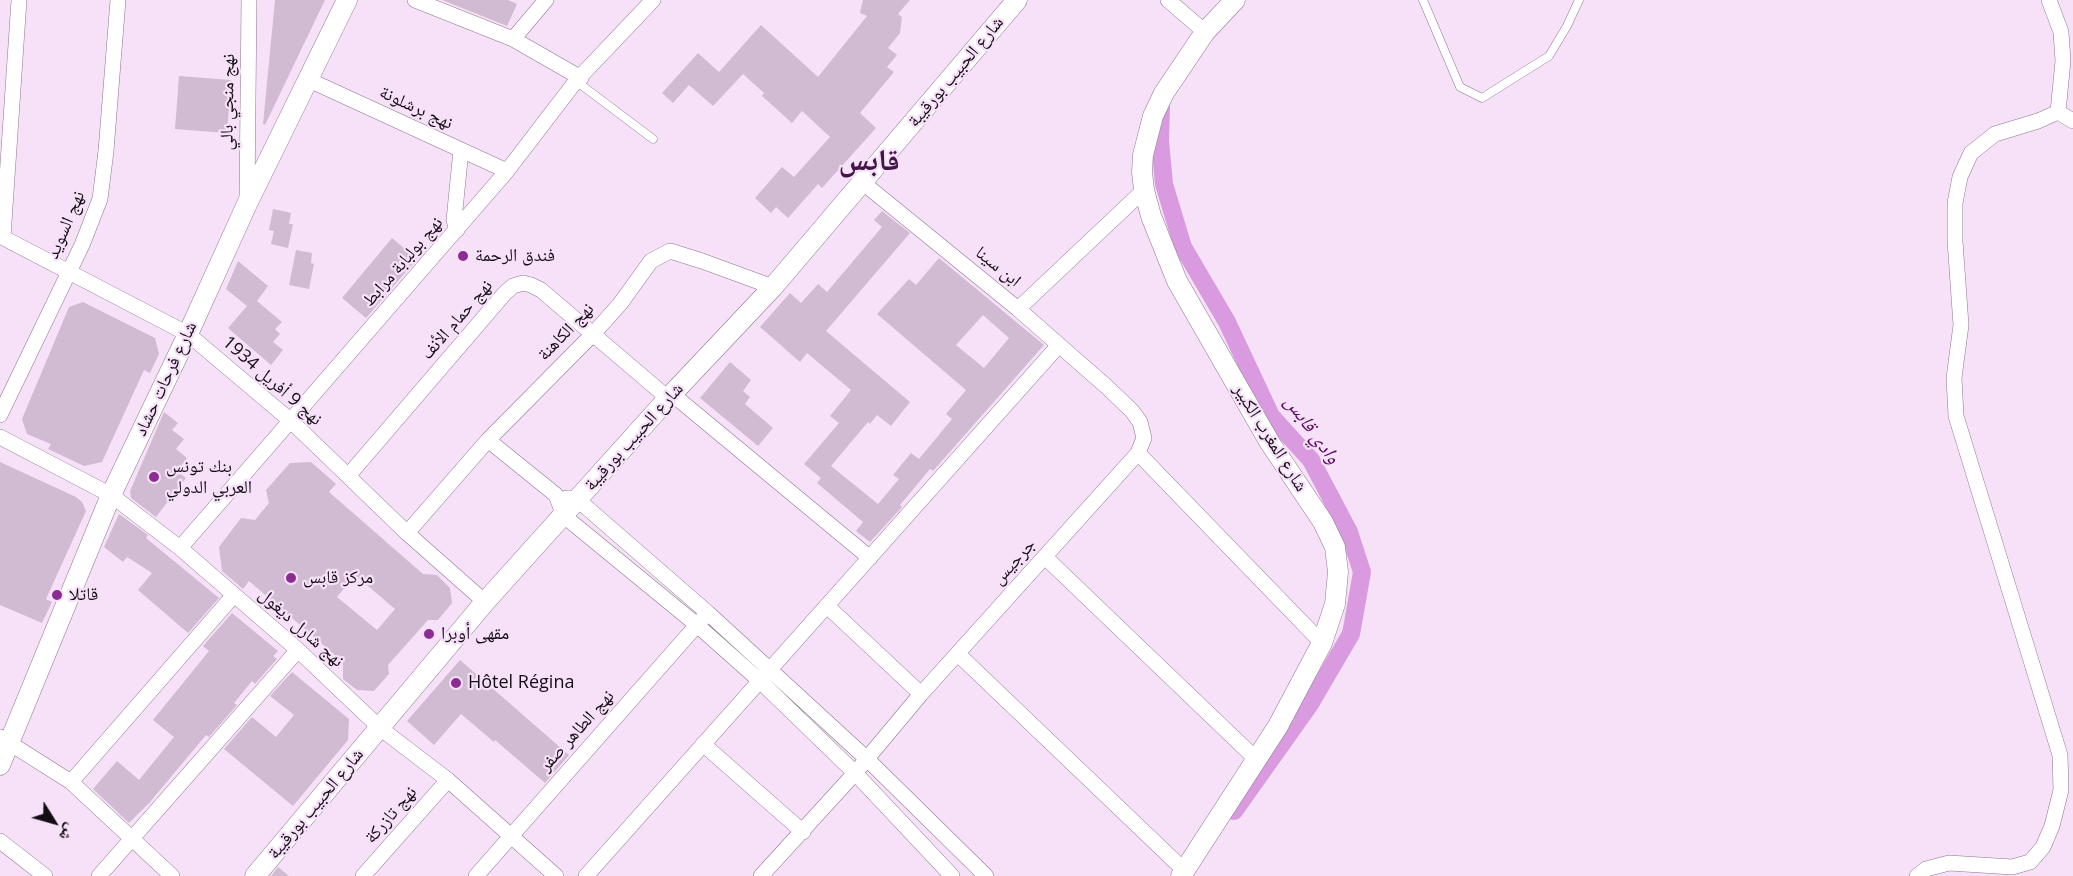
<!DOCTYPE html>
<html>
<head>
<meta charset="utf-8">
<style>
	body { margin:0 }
	#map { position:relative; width:2073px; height:876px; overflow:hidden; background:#f7e1f8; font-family:"Open Sans","Noto Naskh Arabic",sans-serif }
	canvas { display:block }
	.north { position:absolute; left:24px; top:792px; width:60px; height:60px; -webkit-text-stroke:4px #f7e1f8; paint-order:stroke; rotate:127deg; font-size:16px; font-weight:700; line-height:24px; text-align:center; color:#140d15 }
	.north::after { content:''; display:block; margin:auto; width:21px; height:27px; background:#140d15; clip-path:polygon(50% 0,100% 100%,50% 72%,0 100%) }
</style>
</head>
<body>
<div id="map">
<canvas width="2073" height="876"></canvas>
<div class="north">ش</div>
</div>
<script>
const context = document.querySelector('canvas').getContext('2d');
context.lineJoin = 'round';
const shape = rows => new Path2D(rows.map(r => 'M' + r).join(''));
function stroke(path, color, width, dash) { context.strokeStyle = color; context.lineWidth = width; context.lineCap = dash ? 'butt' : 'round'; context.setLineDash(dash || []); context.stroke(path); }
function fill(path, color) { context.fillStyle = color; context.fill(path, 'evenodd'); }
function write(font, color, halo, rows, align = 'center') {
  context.font = font + ' "Open Sans","Noto Naskh Arabic",sans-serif'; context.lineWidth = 4.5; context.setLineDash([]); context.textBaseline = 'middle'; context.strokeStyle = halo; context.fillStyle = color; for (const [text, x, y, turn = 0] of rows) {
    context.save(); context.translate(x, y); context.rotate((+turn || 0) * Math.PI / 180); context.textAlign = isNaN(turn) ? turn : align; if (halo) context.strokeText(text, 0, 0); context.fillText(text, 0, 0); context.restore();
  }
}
const canal = shape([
	[1161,105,1160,141,1164,184,1183,247,1227,322,1271,416,1311,460,1349,532,1362,572,1351,634,1310,704,1234,811]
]);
const building = shape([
	[275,0,325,0,265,125,263,124],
	[442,0,508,0,517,4,507,26],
	[863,0,910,0,898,14,902,17,900,33,888,48,897,55,887,67,894,72,860,113,876,128,822,188,818,184,788,218,776,207,771,213,755,198,782,167,794,177,830,137,802,111,792,123,762,96,764,93,743,74,713,106,689,85,673,103,662,93,698,53,719,72,761,25,818,77,867,16,860,13],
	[179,76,231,80,227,133,175,129],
	[273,209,291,213,289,224,293,224,288,248,271,244,274,231,269,230],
	[882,211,910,233,826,331,910,402,891,426,877,415,870,424,868,422,831,466,878,504,899,479,893,475,911,453,919,459,952,419,946,414,966,390,877,314,909,279,916,285,939,258,1044,345,933,471,930,469,900,505,902,507,870,542,856,531,863,522,817,483,821,478,804,464,839,423,830,416,851,390,807,353,800,362,760,327,790,293,801,303,818,284,827,292,882,227,874,220],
	[983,315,1009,338,984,368,956,345],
	[392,238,417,259,366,318,342,298],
	[296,250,312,253,311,263,314,264,309,289,289,285],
	[238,261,268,286,257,301,282,322,275,329,280,334,273,342,283,350,271,365,228,328,247,306,226,289],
	[83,302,155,338,159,354,150,373,144,370,102,462,84,466,48,449,51,444,27,434,22,419,69,307],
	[730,362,751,380,743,391,750,397,745,404,773,428,758,446,700,398],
	[164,412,178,423,172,430,184,439,176,449,187,458,177,471,186,478,156,517,131,498,130,491],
	[0,462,76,497,82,502,86,511,46,599,52,602,42,623,0,605],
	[311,462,336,484,329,492,423,574,437,575,450,588,452,603,438,620,428,620,388,665,389,674,374,691,357,690,343,679,343,662,249,581,243,589,222,571,219,547,241,518,255,520,269,503,266,490,290,463],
	[355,575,395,609,377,630,337,597],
	[119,514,148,535,146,538,219,598,188,633,138,590,152,573,127,557,123,562,104,547],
	[232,613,278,651,273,656,277,659,255,684,252,681,234,703,237,705,209,737,206,735,150,802,129,823,93,789,117,761,139,780,174,737,153,720,209,651,203,646],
	[460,660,569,755,545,783,495,740,494,742,461,714,434,745,407,721],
	[292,672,349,719,348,740,293,806,224,749,252,717,276,737,294,715,270,696],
	[278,867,289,876,271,876]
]);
const service = shape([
	[1423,0,1460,87,1482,98,1549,56,1567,26,1579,0],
	[576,81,653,139]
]);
const minor = shape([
	[415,0,513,39,581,78],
	[1168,0,1205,32],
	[513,39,546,0],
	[309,80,507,171],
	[2058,112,2073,121],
	[247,201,249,0],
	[457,230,454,220,461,150],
	[0,236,188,334,291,421,407,533,485,602],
	[3,237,19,0],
	[1018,309,1144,190],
	[672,394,870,558],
	[0,415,82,245,100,199,106,151,118,0],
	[0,437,111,495,180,548,298,650,380,728,448,780,556,876],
	[488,440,556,495,564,516,697,625,760,681,855,773,952,876],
	[1138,453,1322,643],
	[348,476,505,293,513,286,523,283,531,285,541,290,669,399],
	[567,498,578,500,708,613,867,759,986,876],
	[407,533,488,440,593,334,620,304,651,261,670,251,702,261,773,287],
	[180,548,507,171,576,81,653,0],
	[1045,557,1257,760],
	[827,606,921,694],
	[958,654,1185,871],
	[0,737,71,782,172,876],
	[703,744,803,832],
	[71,782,234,595],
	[0,841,45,876],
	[99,876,298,650],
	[363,876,448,780],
	[476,876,704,617],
	[586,876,1059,345],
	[761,876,855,773,921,694,1138,453,1144,438,1140,422,1132,411,1107,387,1018,309,862,182],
	[1917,876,1926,869,1949,863,2012,867,2030,862,2043,847,2052,826,2061,790,2060,755,1956,416,1954,378,1961,325,1955,241,1955,203,1960,177,1971,153,1995,134,2038,121,2058,112,2063,61,2061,32,2049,0]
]);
const tertiary = shape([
	[0,765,111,495,188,334,247,204,347,0],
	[255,876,485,602,672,394,773,287,1017,0],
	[1181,876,1278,726,1322,643,1335,604,1338,572,1335,547,1323,522,1270,443,1177,281,1151,216,1144,190,1142,172,1143,155,1153,116,1164,93,1205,32,1235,0]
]);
const markers = [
	[463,256,6,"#8b2b94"],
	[154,477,6,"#8b2b94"],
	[291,578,6,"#8b2b94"],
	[57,595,6,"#8b2b94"],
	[429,634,6,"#8b2b94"],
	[456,683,6,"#8b2b94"]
];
const streetNames = [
	["شارع الحبيب بورقيبة",956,72,-50],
	["نهج منجي بالي",228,102,-89],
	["نهج برشلونة",416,108,25],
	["نهج السويد",66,225,-67],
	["نهج بولبابة مرابط",403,262,-49],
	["ابن سينا",998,267,39],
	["نهج حمام الأنف",457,320,-49],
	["نهج الكاهنة",566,332,-46],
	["شارع فرحات حشاد",166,379,-65],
	["نهج 9 أفريل 1934",272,381,41],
	["شارع الحبيب بورقيبة",634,437,-48],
	["شارع المغرب الكبير",1270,438,58],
	["جرجيس",1014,562,-48],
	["نهج شارل ديغول",301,628,42],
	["نهج الطاهر صفر",577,731,-48],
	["شارع الحبيب بورقيبة",316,804,-50],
	["نهج تازركة",391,815,-49]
];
const poiNames = [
	["فندق الرحمة",475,256],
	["بنك تونس",166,467],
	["العربي الدولي",166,488],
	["مركز قابس",303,578],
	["قاتلا",69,595],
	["مقهى أوبرا",441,634],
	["Hôtel Régina",468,683]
];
const waterNames = [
	["وادي قابس",1312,430,54]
];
const townNames = [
	["قابس",869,161]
];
stroke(canal, '#d99adf', 18);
fill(building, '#d1bbd2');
stroke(service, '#8a778c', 9);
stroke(minor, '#8a778c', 16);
stroke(tertiary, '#8a778c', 21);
stroke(service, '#fff', 8);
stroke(minor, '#fff', 15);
stroke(tertiary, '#fff', 20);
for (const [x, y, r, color] of markers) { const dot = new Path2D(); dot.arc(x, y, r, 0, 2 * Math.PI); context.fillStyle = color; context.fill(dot); stroke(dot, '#f7e1f8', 2); }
write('18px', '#140d15', '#f7e1f8', streetNames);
write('18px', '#140d15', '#f7e1f8', poiNames, 'left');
write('italic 20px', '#590860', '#f7e1f8', waterNames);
write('bold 30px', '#441648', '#f7e1f8', townNames);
</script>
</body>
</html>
